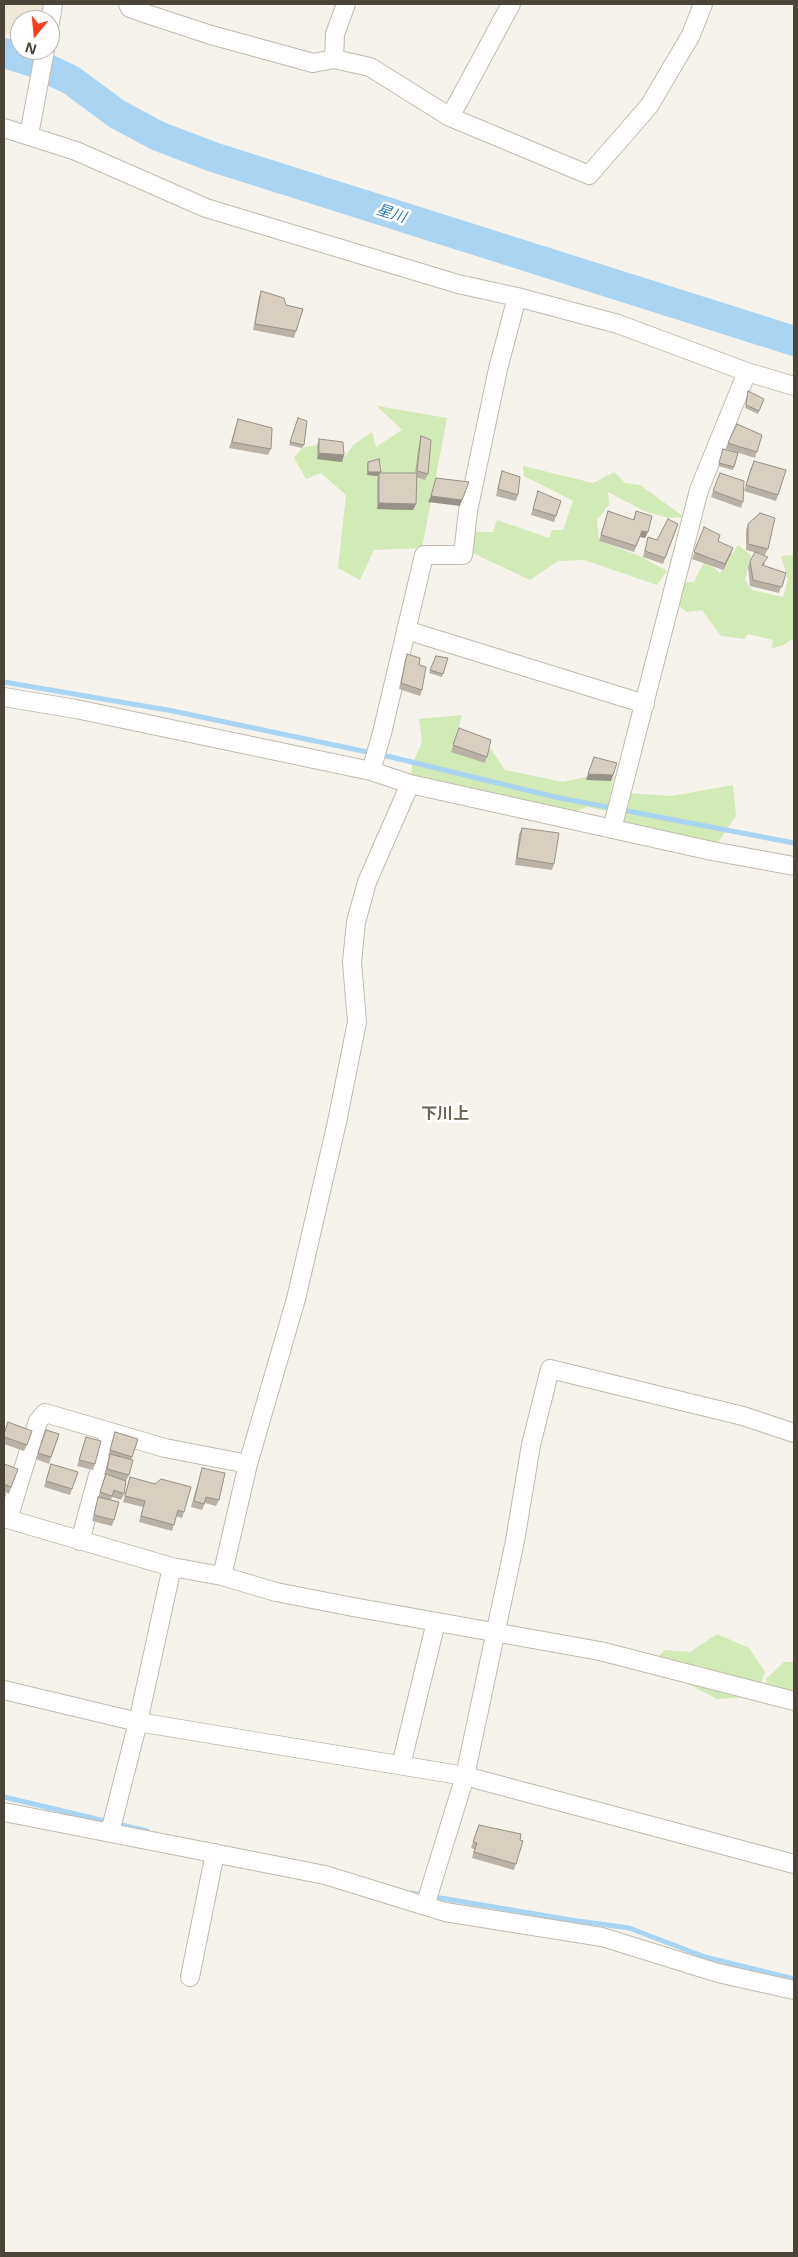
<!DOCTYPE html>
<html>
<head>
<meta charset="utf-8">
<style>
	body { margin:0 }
	#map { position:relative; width:798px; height:2257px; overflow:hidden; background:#f6f3ec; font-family:"Noto Sans",sans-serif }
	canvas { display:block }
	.frame { position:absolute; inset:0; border:5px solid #4b4439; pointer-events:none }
	.north { position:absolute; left:10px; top:10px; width:50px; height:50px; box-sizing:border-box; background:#fff; border:1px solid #b7b4b0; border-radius:50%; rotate:197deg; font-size:14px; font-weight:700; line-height:20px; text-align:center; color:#4b4439 }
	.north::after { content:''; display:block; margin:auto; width:18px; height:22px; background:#fc3f1d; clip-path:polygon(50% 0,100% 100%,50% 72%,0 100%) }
</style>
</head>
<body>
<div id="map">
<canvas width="798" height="2257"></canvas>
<div class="frame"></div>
<div class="north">N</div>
</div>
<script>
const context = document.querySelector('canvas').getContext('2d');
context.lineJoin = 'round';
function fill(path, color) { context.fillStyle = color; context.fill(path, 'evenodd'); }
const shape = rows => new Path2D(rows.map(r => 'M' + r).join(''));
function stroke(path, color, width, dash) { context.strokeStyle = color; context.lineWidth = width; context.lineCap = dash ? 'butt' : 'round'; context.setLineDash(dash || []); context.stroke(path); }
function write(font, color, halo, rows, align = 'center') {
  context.font = font + ' "Noto Sans","Noto Sans JP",sans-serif'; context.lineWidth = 5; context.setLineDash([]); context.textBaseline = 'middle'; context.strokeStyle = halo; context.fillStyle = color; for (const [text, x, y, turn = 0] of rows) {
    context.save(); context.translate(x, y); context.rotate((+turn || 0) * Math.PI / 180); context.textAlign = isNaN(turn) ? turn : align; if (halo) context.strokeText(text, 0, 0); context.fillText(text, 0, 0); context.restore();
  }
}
const education = shape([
	[4,4,43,4,40,20,20,20,20,35,4,33]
]);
const green = shape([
	[377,406,447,418,422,548,374,550,360,580,338,568,346,495,321,473,306,479,294,458,302,448,317,445,341,462,353,445,372,432,376,447,402,430],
	[523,466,593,483,614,472,625,483,640,485,684,517,669,518,646,512,608,492,609,505,597,520,599,541,640,556,667,571,657,585,584,560,558,561,530,580,468,551,474,532,493,532,497,520,549,538,552,530,563,530,573,501,524,476],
	[738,545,751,555,745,580,752,590,783,597,788,579,781,556,794,555,794,638,782,646,772,648,773,640,748,634,745,639,721,636,702,610,687,612,664,595,675,582,694,582,705,560,720,573],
	[462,715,457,734,489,746,505,770,563,782,615,770,607,811,587,807,567,815,410,784,412,765,422,742,419,719],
	[733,785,736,816,712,851,632,834,619,814,630,793,672,796],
	[717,1634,749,1648,765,1672,757,1696,717,1699,651,1664,665,1650,690,1652],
	[784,1662,794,1662,794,1693,768,1694,766,1679]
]);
const stream = shape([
	[4,682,173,711,391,757,555,797,794,843],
	[4,1797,147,1831],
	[411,1893,571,1920,629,1928,705,1957,794,1979]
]);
const river = shape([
	[4,53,33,62,71,80,117,114,158,136,213,157,794,341]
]);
const minor = shape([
	[128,4,130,8,147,14,211,35,313,63,334,59,370,67,450,117,589,175,649,106,691,35,703,4],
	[50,23,53,4],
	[334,59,335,34,346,4],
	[450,117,511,4],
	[4,128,76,151,206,208,458,284,517,297,618,324,747,372,794,386],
	[29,135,45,50],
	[406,630,645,704],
	[4,697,76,709,371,771,410,784,712,851,794,866],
	[371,771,382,733,424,555,463,555,468,511,498,369,517,297],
	[612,829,699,490,747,372],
	[4,1518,172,1567,222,1576,276,1592,353,1607,600,1651,794,1701],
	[8,1519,38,1421,45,1413,165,1448,248,1464],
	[80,1541,110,1432],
	[222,1576,248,1464,296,1299,337,1122,357,1022,352,962,356,922,367,882,410,784],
	[4,1690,138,1722,465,1776,794,1864],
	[401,1765,436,1622],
	[4,1812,325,1875,445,1912,602,1937,718,1973,794,1990],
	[110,1832,138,1722,172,1567],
	[425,1906,465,1776,515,1541,531,1445,550,1369,743,1416,794,1433],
	[190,1977,215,1853]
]);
const wall = shape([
	[261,291,286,305,303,309,294,338,253,330,259,297],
	[748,391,764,399,758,414,745,408],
	[298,418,304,445,302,448,289,445],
	[238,419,271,449,268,455,229,448],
	[762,435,755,458,726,449,728,443],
	[421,436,428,474,425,480,416,477,416,504,413,510,377,509,377,479,378,476,367,475,367,465,368,462,381,473,415,473,419,443],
	[319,439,344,455,342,462,317,459,317,445],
	[723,449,738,453,733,470,718,466],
	[751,467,778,495,776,501,744,491],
	[502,471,518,495,516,501,496,496,500,478],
	[538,491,561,501,554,522,531,515],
	[713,491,743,502,741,508,711,497],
	[608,511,633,520,636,511,645,538,640,537,634,552,599,541],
	[678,524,663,564,643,557,648,537,657,540],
	[748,524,768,549,765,555,746,550,746,530],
	[704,527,731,554,723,570,692,559],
	[750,561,765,563,764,566,786,573,779,593,750,586,748,567],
	[407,654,419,665,422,690,420,696,399,689,405,660],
	[436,656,448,658,442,677,429,673],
	[459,728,487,757,485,763,451,752],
	[522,828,554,864,552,870,515,865,519,834],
	[46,1430,59,1434,49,1464,36,1459],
	[115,1432,138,1439,131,1460,129,1475,126,1481,124,1494,121,1500,112,1497,111,1500,114,1520,112,1526,92,1521,98,1498,105,1475,104,1475,109,1457,108,1456],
	[4,1434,27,1445,24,1451,4,1444],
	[86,1437,95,1464,93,1470,77,1466],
	[4,1464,18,1469,9,1494,4,1491],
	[51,1464,78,1472,70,1495,44,1487],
	[202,1468,219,1500,216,1506,205,1503,202,1510,191,1507],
	[130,1477,184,1512,182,1518,176,1516,172,1531,139,1522,143,1507,123,1502],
	[479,1825,516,1864,514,1870,472,1858,474,1849,471,1848]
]);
const shadedWall = shape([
	[319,453,344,455,342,462,317,459],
	[368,472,381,472,379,473,378,476,367,475],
	[431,496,462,500,460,506,428,502],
	[379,503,416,504,413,510,377,509],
	[642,531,648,532,645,538,640,537,634,552],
	[733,548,731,554,723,570,725,564],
	[588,774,613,775,611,781,586,780]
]);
const building = shape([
	[261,291,284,298,286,305,303,309,296,331,255,324,261,291],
	[748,391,764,399,759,411,746,405,748,391],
	[298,418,307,421,304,445,290,442,298,418],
	[238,419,272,428,271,449,232,442,238,419],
	[737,424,762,435,757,452,728,443,737,424],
	[421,436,431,440,428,474,417,471,421,436],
	[319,439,343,442,344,455,319,453,319,439],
	[723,449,738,453,734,467,719,463,723,449],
	[379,459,381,472,368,472,368,462,379,459],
	[754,461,786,470,778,495,746,485,754,461],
	[502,471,520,477,518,495,498,489,502,471],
	[379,473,417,473,416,504,379,503,379,473],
	[720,473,744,481,743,502,713,491,720,473],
	[436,478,469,482,462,500,431,496,436,478],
	[538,491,561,501,556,516,533,509,538,491],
	[608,511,634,520,636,511,652,516,648,532,642,531,636,546,601,535,608,511],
	[760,513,775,518,768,549,748,544,748,524,760,513],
	[668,519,678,524,665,558,645,551,648,537,657,540,668,519],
	[704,527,720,535,718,541,733,548,725,564,694,552,704,527],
	[755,552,768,557,762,565,786,573,782,587,753,580,750,561,755,552],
	[407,654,420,658,419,665,426,667,422,690,401,683,407,654],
	[436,656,448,658,443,674,430,670,436,656],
	[459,728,491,740,487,757,453,745,459,728],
	[594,757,617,763,613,775,588,774,594,757],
	[522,828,559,833,554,864,517,858,522,828],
	[8,1422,32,1431,27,1445,4,1437,4,1434,8,1422],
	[46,1430,59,1434,51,1457,38,1453,46,1430],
	[115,1432,138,1439,132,1457,110,1450,115,1432],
	[86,1437,101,1441,95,1464,79,1460,86,1437],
	[110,1454,133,1460,129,1475,107,1469,110,1454],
	[4,1464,18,1469,11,1487,4,1484,4,1464],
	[51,1464,78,1472,72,1489,46,1481,51,1464],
	[202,1468,225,1473,219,1500,206,1497,204,1504,194,1501,202,1468],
	[106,1474,126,1481,124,1494,114,1490,112,1496,100,1492,106,1474],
	[130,1477,155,1484,161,1479,191,1487,184,1512,178,1510,174,1525,141,1516,145,1501,125,1496,130,1477],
	[98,1497,119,1502,114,1520,94,1515,98,1497],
	[479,1825,521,1834,520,1840,523,1841,516,1864,474,1852,477,1843,473,1842,479,1825]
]);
const waterNames = [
	["星川",391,214,18]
];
const quarterNames = [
	["下川上",445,1114]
];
fill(education, '#efe8d6');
fill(green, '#d2eab5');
stroke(stream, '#a9d4f2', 5);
stroke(river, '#a9d4f2', 30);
stroke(minor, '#c2bbae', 20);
stroke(minor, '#fff', 18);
fill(wall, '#bab2a6');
fill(shadedWall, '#979187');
fill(building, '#d8cfc1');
stroke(building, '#979187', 1);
write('italic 15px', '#2e7ab2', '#fff', waterNames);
write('bold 16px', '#6e6250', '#fff', quarterNames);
</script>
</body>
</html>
